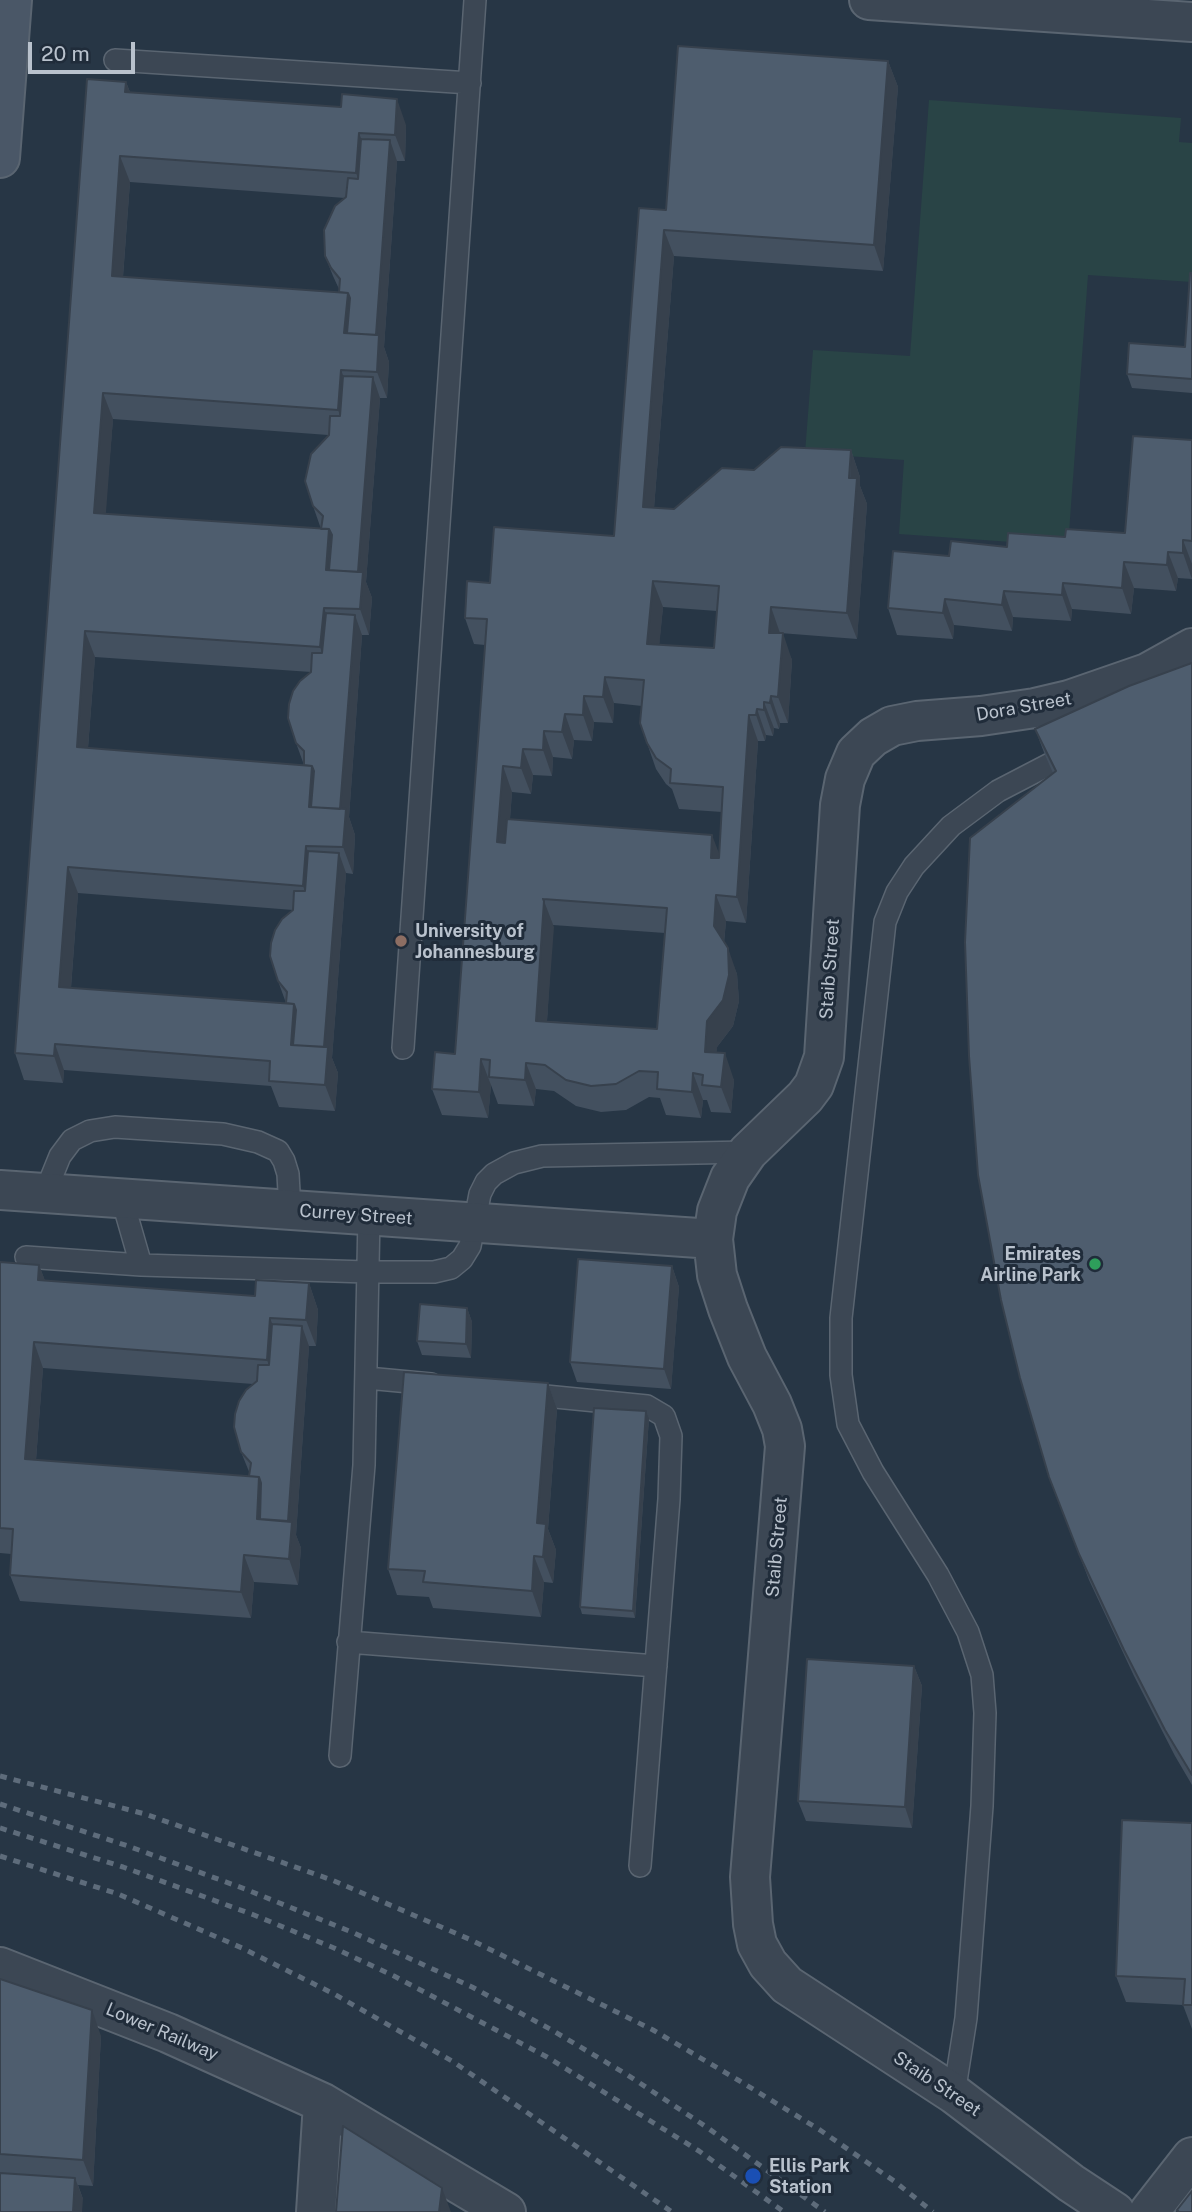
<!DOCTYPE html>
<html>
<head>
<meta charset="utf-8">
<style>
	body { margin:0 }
	#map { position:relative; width:1192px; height:2212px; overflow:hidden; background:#273645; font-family:"Public Sans",sans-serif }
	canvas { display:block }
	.scale { position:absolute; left:28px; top:42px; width:107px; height:32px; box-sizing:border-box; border:4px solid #b9c2cd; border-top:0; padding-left:9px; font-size:21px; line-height:24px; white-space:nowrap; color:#b9c2cd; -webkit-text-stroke:5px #202c3a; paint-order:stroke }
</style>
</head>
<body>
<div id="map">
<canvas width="1192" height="2212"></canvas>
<div class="scale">20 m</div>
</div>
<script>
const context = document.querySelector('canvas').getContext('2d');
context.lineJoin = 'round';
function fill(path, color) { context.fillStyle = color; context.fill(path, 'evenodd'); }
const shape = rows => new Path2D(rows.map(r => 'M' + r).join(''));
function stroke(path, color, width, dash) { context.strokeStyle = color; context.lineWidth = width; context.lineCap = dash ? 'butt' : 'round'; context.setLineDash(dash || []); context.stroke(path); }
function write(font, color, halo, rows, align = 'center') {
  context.font = font + ' "Public Sans",sans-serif'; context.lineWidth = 6; context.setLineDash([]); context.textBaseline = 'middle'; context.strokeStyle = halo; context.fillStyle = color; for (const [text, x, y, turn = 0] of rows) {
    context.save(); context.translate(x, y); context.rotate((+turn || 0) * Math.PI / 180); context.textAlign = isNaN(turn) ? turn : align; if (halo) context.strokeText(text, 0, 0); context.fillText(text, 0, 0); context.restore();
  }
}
const green = shape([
	[929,100,1181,118,1179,142,1192,143,1192,282,1088,275,1068,546,899,534,904,460,805,453,813,350,910,356]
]);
const service = shape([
	[115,60,470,83],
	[403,1048,475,0],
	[45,1193,60,1156,72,1140,90,1131,115,1127,223,1134,258,1142,278,1151,284,1161,288,1174,290,1210],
	[122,1199,141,1265,367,1272,434,1272,451,1268,462,1259,470,1246,480,1194,486,1182,494,1174,514,1163,542,1156,748,1152],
	[26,1257,141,1265],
	[367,1378,431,1384],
	[525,1394,647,1406,664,1416,671,1436,669,1499,640,1866],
	[348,1642,656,1666],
	[340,1756,364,1465,369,1216],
	[954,2094,966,2018,982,1806,985,1713,982,1675,968,1632,938,1575,873,1472,848,1424,841,1375,841,1318,885,922,897,892,914,866,951,826,998,791,1075,751]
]);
const minor = shape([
	[0,1190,713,1239],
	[0,1967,168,2033,323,2103,506,2212],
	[316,2212,323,2103],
	[1115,2212,1071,2183,954,2094,787,1985,768,1964,757,1944,753,1924,750,1877,785,1446,782,1429,772,1404,747,1357,728,1309,717,1275,713,1239,717,1211,730,1178,748,1152,805,1097,814,1085,824,1057,840,805,845,779,856,753,873,737,892,726,917,721,981,716,1035,708,1069,700,1147,673,1192,648],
	[1149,2212,1192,2157]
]);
const tertiary = shape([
	[869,0,1192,22]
]);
const secondary = shape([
	[0,158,12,0]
]);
const rail = shape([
	[0,1776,145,1814,332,1880,469,1939,653,2030,738,2080,820,2130,894,2181,933,2212],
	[0,1804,128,1846,245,1889,354,1933,472,1987,550,2029,626,2074,705,2126,825,2212],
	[0,1828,123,1867,254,1915,334,1948,394,1976,547,2057,699,2151,784,2212],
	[0,1856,118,1894,242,1948,334,1994,452,2061,672,2212]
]);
const wall = shape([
	[888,61,898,87,883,271,674,256,654,508,674,509,754,470,851,450,860,477,860,486,867,504,857,639,780,633,792,660,788,723,780,723,779,729,774,728,773,736,766,735,765,741,758,741,746,923,726,921,724,943,737,974,739,1001,733,1026,717,1047,716,1053,734,1080,731,1113,711,1112,707,1100,703,1100,701,1118,666,1115,660,1098,649,1097,626,1110,601,1112,576,1106,554,1091,536,1089,534,1106,498,1104,491,1085,488,1118,442,1115,432,1089,455,1054,485,645,474,644,465,618,490,583,614,536,666,210],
	[663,607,717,611,714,648,659,645],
	[614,703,642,706,647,743,656,769,666,784,672,789,679,809,722,812,719,853,510,819,512,792,531,794,533,775,552,776,553,757,572,759,574,740,592,741,594,722,613,723],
	[553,925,665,933,657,1029,547,1021],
	[126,82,130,92,406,125,405,161,397,161,384,347,389,362,387,398,380,398,366,582,372,598,369,635,362,635,349,817,355,835,353,874,346,873,332,1058,338,1073,335,1111,279,1107,271,1086,64,1070,63,1083,24,1080,15,1053],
	[130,182,345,198,325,256,333,276,339,289,339,292,123,277],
	[113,419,328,435,313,506,321,529,105,514],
	[95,657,311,672,296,743,304,765,88,748],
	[78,893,293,910,278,981,286,1003,71,988],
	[1192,273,1192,393,1132,388,1127,374,1185,347],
	[1192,440,1192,579,1178,578,1176,591,1134,588,1131,614,1072,609,1071,621,1013,617,1012,631,954,625,953,639,897,635,888,608,949,556,1065,537,1125,533],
	[1192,663,1192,1785,1175,1756,1134,1676,1089,1580,1049,1477,1053,773,1045,755,1035,729],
	[0,1262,39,1265,45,1281,255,1296,309,1283,318,1310,316,1346,309,1346,296,1535,301,1548,298,1585,254,1582,251,1618,20,1601,10,1575,11,1554,0,1553],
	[43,1368,253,1384,241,1452,250,1474,249,1476,36,1460],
	[672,1266,679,1287,671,1389,577,1382,570,1362],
	[467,1308,472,1322,471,1358,422,1355,417,1341],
	[548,1383,557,1409,548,1529,556,1550,553,1583,544,1582,541,1617,433,1608,429,1597,397,1595,388,1569],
	[646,1411,649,1418,635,1618,582,1614,580,1607],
	[914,1666,922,1686,912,1828,806,1821,798,1801],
	[1192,1823,1192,2029,1183,2005,1126,2002,1116,1976],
	[0,1979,101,2036,93,2186,78,2185,83,2199,0,2212]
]);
const shadedWall = shape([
	[888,61,898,87,883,271,874,245],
	[126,82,136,108,125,92],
	[397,99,406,125,405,161,395,135],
	[359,133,369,159,366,199,356,173],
	[390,140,397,161,384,347,389,362,387,398,377,372,375,341],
	[120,156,130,182,121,302,112,276],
	[664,230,674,256,652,533,643,507],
	[348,293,357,319,356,339,344,333],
	[341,370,351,396,348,436,338,410],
	[373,377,380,398,366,582,372,598,369,635,360,609,358,578],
	[103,393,113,419,104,539,94,513],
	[851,450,860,477,860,486,867,504,857,639,847,613],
	[329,529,339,555,337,576,326,570],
	[1183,540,1192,564,1192,579,1183,553],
	[1168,552,1178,578,1176,591,1167,565],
	[1124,562,1134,588,1131,614,1122,588],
	[653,581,663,607,657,670,647,644],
	[1063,583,1072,609,1071,621,1062,595],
	[1004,591,1013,617,1012,631,1002,605],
	[945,599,954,625,953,639,943,613],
	[771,607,780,633,778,659,769,633],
	[324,608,333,634,330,674,320,647],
	[355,615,362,635,349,817,355,835,353,874,343,847,340,814],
	[85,631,95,657,86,773,77,747],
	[783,633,792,660,788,723,778,697],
	[605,677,614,703,613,723,603,697],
	[584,696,594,722,592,741,583,715],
	[771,696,780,723,779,729,770,703],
	[764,702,774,728,773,736,764,710],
	[757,709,766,735,765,741,756,715],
	[565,714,574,740,572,759,562,732],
	[749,715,758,741,746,923,737,897],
	[544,731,553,757,552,776,543,750],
	[523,749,533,775,531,794,521,768],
	[312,766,321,792,320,813,309,807],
	[503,766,512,792,506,868,497,842],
	[712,835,722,861,711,858],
	[306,846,315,872,312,912,303,886],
	[339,853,346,873,332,1058,338,1073,335,1111,325,1085,323,1052],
	[68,867,78,893,69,1013,59,987],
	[716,895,726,921,723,952,714,926],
	[544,901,554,927,545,1047,536,1021],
	[728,948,737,974,739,1001,733,1026,717,1047,715,1078,705,1052,707,1021],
	[294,1004,303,1030,302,1051,291,1045],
	[55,1044,64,1070,63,1083,54,1056],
	[725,1053,734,1080,731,1113,721,1087],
	[481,1059,491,1085,488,1118,479,1092],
	[526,1063,536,1089,534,1106,525,1080],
	[693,1073,703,1100,701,1118,692,1092],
	[39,1265,49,1291,38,1280],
	[672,1266,679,1287,671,1389,664,1369],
	[309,1283,318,1310,316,1346,306,1320],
	[467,1308,472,1322,471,1358,466,1344],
	[270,1318,280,1344,277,1386,267,1360],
	[302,1326,309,1346,296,1535,301,1548,298,1585,289,1559,288,1527],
	[34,1342,43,1368,34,1485,25,1459],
	[548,1383,557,1409,548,1529,556,1550,553,1583,543,1557,537,1523],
	[646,1411,649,1418,635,1618,633,1611],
	[259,1477,269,1503,268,1525,257,1519],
	[244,1555,254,1582,251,1618,241,1592],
	[534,1556,544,1582,541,1617,532,1591],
	[914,1666,922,1686,912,1828,905,1807],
	[92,2010,101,2036,93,2186,83,2160],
	[75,2178,83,2199,82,2212,73,2212],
	[442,2188,451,2212,439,2212]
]);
const building = shape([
	[678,46,888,61,874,245,664,230,643,507,674,509,722,468,754,470,781,447,851,450,849,478,857,478,847,613,771,607,769,633,783,633,778,697,771,696,770,703,764,702,764,710,757,709,756,715,749,715,737,897,716,895,714,926,728,948,729,975,723,1000,707,1021,705,1052,725,1053,721,1087,702,1085,703,1075,693,1073,692,1092,657,1089,658,1072,639,1071,616,1084,591,1086,566,1080,545,1065,526,1063,525,1080,489,1077,490,1060,481,1059,479,1092,432,1089,435,1052,455,1054,487,619,465,618,467,581,490,583,494,527,614,536,639,208,666,210,678,46],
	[653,581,719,586,714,648,647,644,653,581],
	[605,677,644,680,640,723,647,743,656,758,671,769,670,783,723,787,719,858,711,858,712,835,507,819,505,843,497,842,503,766,521,768,523,749,543,750,544,731,562,732,565,714,583,715,584,696,603,697,605,677],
	[543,899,667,908,657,1029,536,1021,544,901,543,899],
	[87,79,126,82,125,92,341,107,342,94,397,99,395,135,359,133,356,173,120,156,112,276,348,293,344,333,379,335,377,372,341,370,338,410,103,393,94,513,329,529,326,570,363,572,360,609,324,608,320,647,85,631,77,747,312,766,309,807,346,809,343,847,306,846,303,886,68,867,59,987,294,1004,291,1045,328,1047,325,1085,269,1081,270,1061,55,1044,54,1056,15,1053,87,79],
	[361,139,390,140,376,335,347,333,350,298,348,293,339,292,340,279,331,268,325,256,324,230,335,206,346,197,348,178,358,179,361,139],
	[1190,273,1192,273,1192,379,1127,374,1129,343,1185,347,1190,273],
	[343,376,373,377,358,572,329,570,332,535,329,529,321,529,323,516,313,506,305,481,311,454,329,435,330,416,340,416,343,376],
	[1133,436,1192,440,1192,541,1183,540,1183,553,1168,552,1167,565,1124,562,1122,588,1063,583,1062,595,1004,591,1002,605,945,599,943,613,888,608,893,551,949,556,951,541,1007,547,1008,533,1065,537,1066,529,1125,533,1133,436],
	[326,613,355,615,340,809,311,807,314,771,312,766,304,765,304,751,296,743,288,718,289,704,293,691,300,681,311,672,312,653,322,653,326,613],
	[1192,663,1192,1775,1165,1730,1124,1650,1079,1554,1049,1477,1020,1378,1001,1300,978,1175,969,1056,965,942,970,838,1056,771,1035,729,1129,686,1192,663],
	[308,851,339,853,324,1047,293,1045,296,1010,294,1004,286,1003,287,992,278,981,270,956,271,943,275,930,282,919,293,910,294,891,305,891,308,851],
	[578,1259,672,1266,664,1369,570,1362,578,1259],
	[0,1262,39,1265,38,1280,255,1296,256,1280,309,1283,306,1320,270,1318,267,1360,34,1342,25,1459,259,1477,257,1519,292,1522,289,1559,244,1555,241,1592,10,1575,13,1529,0,1528,0,1262],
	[420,1304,467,1308,466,1344,417,1341,420,1304],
	[272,1324,302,1326,288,1521,260,1519,261,1483,259,1477,249,1476,251,1463,241,1452,234,1427,235,1414,239,1401,246,1390,257,1381,258,1365,269,1365,272,1324],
	[404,1372,548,1383,537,1523,546,1524,543,1557,534,1556,532,1591,423,1582,425,1571,388,1569,404,1372],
	[594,1408,646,1411,633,1611,580,1607,594,1408],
	[807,1659,914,1666,905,1807,798,1801,807,1659],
	[1122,1820,1192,1823,1192,2005,1183,2005,1185,1979,1116,1976,1122,1820],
	[0,1979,92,2010,83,2160,0,2154,0,1979],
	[343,2126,442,2188,439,2212,336,2212,343,2126],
	[0,2173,75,2178,73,2212,0,2212,0,2173],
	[1192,2191,1192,2212,1179,2212,1177,2210,1192,2191]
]);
const markers = [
	[401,941,7,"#8d6e63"],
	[1095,1264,7,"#2e9e5b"],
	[753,2176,9,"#1a4fb4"]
];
const streetNames = [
	["Dora Street",1024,707,-10],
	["Staib Street",830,969,-86],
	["Currey Street",356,1215,4],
	["Staib Street",777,1547,-85],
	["Lower Railway",162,2032,23],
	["Staib Street",937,2084,34]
];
const poiNames = [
	["University of",415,931],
	["Johannesburg",415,952],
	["Emirates",1081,1254,"right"],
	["Airline Park",1081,1275,"right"],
	["Ellis Park",769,2166],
	["Station",769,2187]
];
fill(green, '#294446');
stroke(service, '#5a6571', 24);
stroke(minor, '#5a6571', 42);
stroke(tertiary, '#5a6571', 42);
stroke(secondary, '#5a6571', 42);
stroke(service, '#3c4754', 21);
stroke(minor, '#3c4754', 38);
stroke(tertiary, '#3c4754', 38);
stroke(secondary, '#4a5767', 38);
stroke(rail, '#5e6c7b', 5, [7, 7]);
fill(wall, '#43505f');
fill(shadedWall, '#37414d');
fill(building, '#4e5d6e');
stroke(building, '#37414d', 2);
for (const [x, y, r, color] of markers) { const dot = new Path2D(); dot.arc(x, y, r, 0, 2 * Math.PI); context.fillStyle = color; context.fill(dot); stroke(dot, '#202c3a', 2.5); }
write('18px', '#b9c2cd', '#202c3a', streetNames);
write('bold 18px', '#b9c2cd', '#202c3a', poiNames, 'left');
</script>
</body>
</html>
